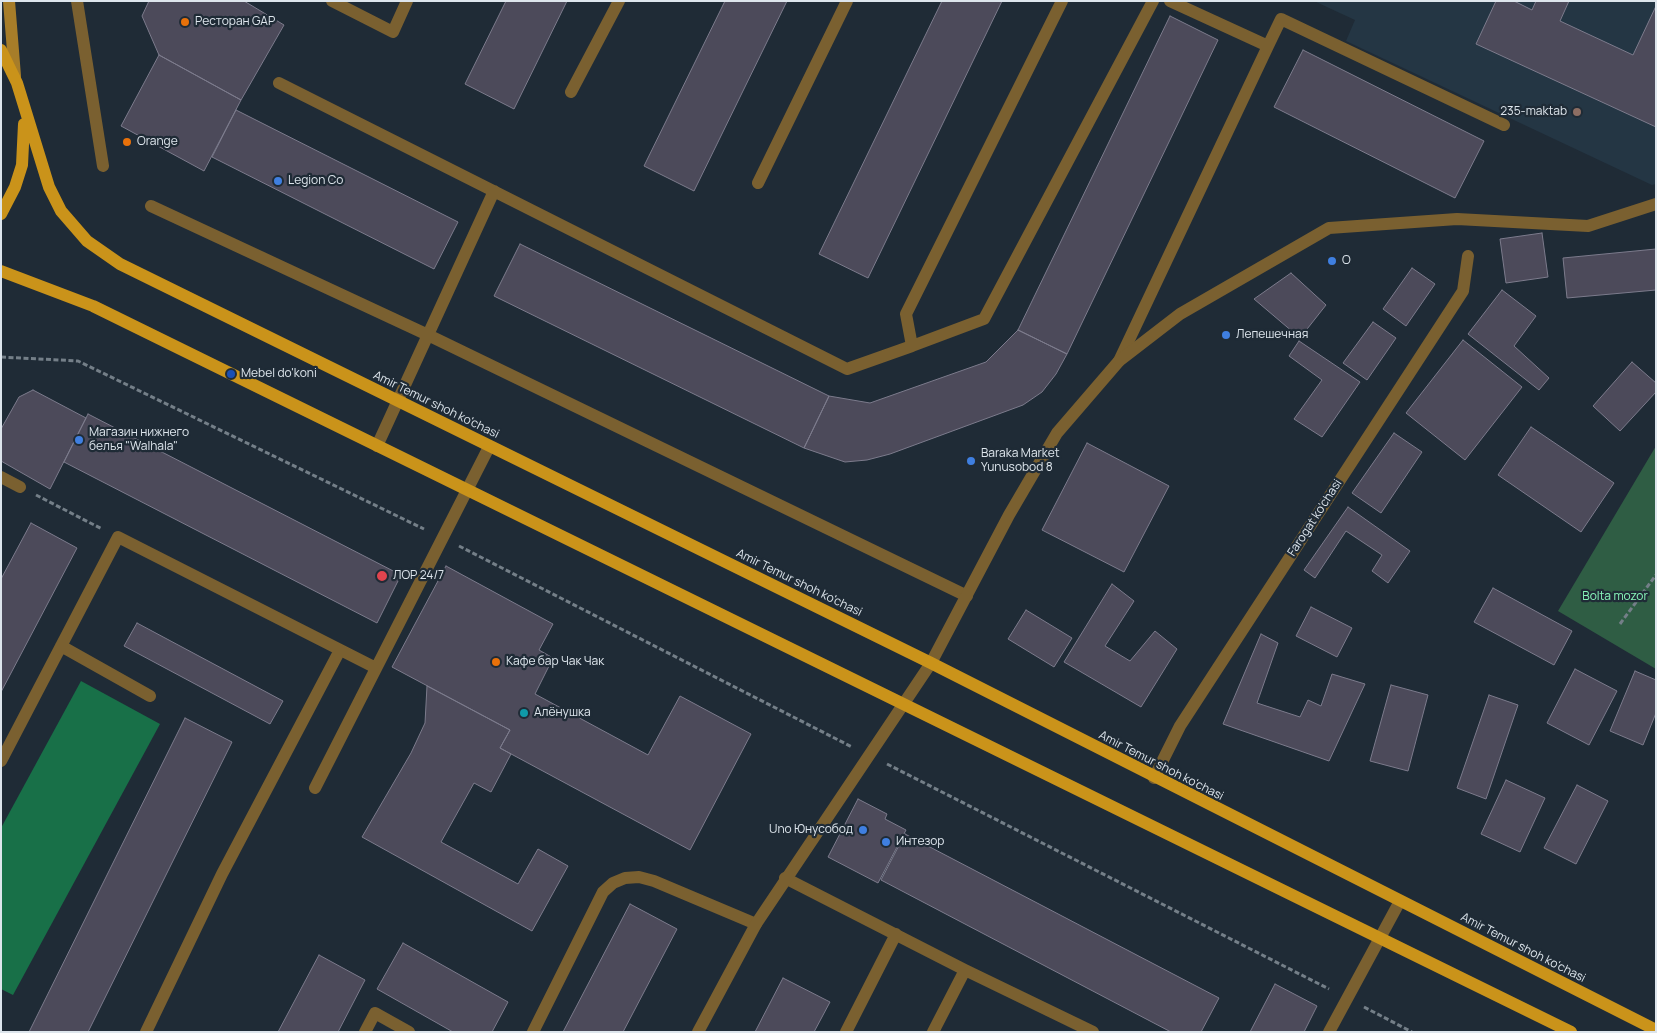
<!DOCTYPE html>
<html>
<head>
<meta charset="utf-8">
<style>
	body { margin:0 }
	#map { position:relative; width:1657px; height:1033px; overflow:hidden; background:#1f2b36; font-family:Manrope,sans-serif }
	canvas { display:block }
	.frame { position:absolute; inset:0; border:2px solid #dde5ec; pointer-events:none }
</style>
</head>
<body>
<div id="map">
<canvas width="1657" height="1033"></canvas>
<div class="frame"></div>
</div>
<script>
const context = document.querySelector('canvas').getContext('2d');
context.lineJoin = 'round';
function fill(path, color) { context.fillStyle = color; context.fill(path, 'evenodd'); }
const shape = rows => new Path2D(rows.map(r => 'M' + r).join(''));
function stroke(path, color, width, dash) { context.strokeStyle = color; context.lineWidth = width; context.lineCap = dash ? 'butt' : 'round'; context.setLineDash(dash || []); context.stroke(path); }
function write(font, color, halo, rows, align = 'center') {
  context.font = font + ' Manrope,sans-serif'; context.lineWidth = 4.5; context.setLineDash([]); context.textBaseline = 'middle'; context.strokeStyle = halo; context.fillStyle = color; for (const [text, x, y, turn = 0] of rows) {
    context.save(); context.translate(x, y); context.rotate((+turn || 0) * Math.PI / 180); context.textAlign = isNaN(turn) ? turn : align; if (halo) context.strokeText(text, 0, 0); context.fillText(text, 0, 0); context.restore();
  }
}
const built = shape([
	[1314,1,1656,1,1656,184,1652,185,1346,41,1355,20]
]);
const green = shape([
	[1656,446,1656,669,1558,611]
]);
const forest = shape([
	[81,681,160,724,13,995,1,989,1,828]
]);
const building = shape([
	[149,1,244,1,284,25,241,100,159,55,142,16,149,1],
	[506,1,567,1,514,109,465,84,506,1],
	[725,1,787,1,694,191,644,166,725,1],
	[942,1,1002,1,868,278,819,254,942,1],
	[1496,1,1514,1,1532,10,1536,1,1569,1,1560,21,1633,55,1656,6,1656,127,1476,44,1496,1],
	[1170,16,1218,40,1067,354,1018,330,1170,16],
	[1303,50,1484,141,1455,198,1274,107,1303,50],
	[159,55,241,100,204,171,121,126,159,55],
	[236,110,458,222,434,269,212,157,236,110],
	[1542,233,1548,277,1506,283,1500,239,1542,233],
	[520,244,829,396,804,448,494,296,520,244],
	[1656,249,1656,290,1567,298,1563,258,1656,249],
	[1412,268,1435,284,1406,326,1383,309,1412,268],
	[1291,273,1326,305,1300,338,1254,299,1291,273],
	[1502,290,1536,316,1514,346,1549,378,1539,390,1468,334,1502,290],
	[1373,322,1396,338,1367,380,1343,363,1373,322],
	[1018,330,1067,354,1056,374,1042,392,1023,405,890,454,867,460,845,462,804,448,829,396,870,403,986,362,1018,330],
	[1463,340,1522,387,1465,460,1406,413,1463,340],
	[1299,341,1360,382,1322,437,1294,419,1322,380,1289,356,1299,341],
	[1632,362,1656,383,1656,392,1620,431,1593,406,1632,362],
	[33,390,86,418,50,489,1,461,1,429,19,397,33,390],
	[88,414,401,575,377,623,64,462,88,414],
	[1531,427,1614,483,1581,532,1498,475,1531,427],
	[1394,433,1422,452,1381,513,1352,493,1394,433],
	[1087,443,1169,486,1124,572,1042,530,1087,443],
	[1348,507,1410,551,1388,583,1372,571,1382,555,1346,531,1315,578,1304,570,1348,507],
	[31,523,77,548,1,692,1,579,31,523],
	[446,566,553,624,539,650,553,658,535,694,648,755,680,696,751,734,690,850,500,748,510,730,392,667,446,566],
	[1112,584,1134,601,1105,646,1130,661,1155,631,1177,649,1141,707,1064,662,1112,584],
	[1493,588,1572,631,1554,665,1474,622,1493,588],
	[1311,607,1352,628,1337,657,1296,636,1311,607],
	[1026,610,1072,638,1054,667,1008,639,1026,610],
	[137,623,283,701,270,724,124,646,137,623],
	[1261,634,1278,643,1257,703,1300,717,1308,700,1321,706,1332,674,1365,684,1329,761,1223,724,1261,634],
	[1575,669,1617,691,1589,745,1547,723,1575,669],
	[1635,671,1656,680,1656,713,1643,745,1610,731,1635,671],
	[1391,685,1428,695,1408,771,1370,761,1391,685],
	[427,686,510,730,500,748,511,754,491,792,474,783,441,842,518,884,538,849,568,866,532,931,362,837,411,753,425,723,427,686],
	[1489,695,1518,705,1486,799,1457,788,1489,695],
	[185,718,232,742,88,1032,29,1032,185,718],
	[1506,780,1545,798,1520,852,1481,834,1506,780],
	[1577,785,1608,801,1576,864,1544,848,1577,785],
	[858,799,887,814,885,819,906,830,878,883,828,857,858,799],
	[905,834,1219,998,1201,1032,1171,1032,881,880,905,834],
	[630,904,677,929,623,1032,563,1032,630,904],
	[403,943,508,1002,492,1032,453,1032,377,989,403,943],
	[319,955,365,980,338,1032,278,1032,319,955],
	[783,978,830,1002,814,1032,755,1032,783,978],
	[1275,984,1317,1006,1304,1032,1250,1032,1275,984]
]);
const path = shape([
	[1,357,78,361,424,529],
	[36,495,102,529],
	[459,546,852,747],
	[1620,624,1656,575],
	[887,764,1329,989],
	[1364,1007,1412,1032]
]);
const lane = shape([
	[77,1,103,166],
	[332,1,393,32,407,1],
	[1268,46,1281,19,1504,125],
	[279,83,847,369,912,346,906,314,1062,1],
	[571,92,619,1],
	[758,183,847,1],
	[151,206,428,335,967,596],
	[912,346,984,319,1153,1],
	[1119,361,1268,46,1170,1],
	[377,446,494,191],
	[1,477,20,487],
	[61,646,150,696],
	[1,761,118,537,376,668],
	[1154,778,1180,726,1463,291,1468,256],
	[315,788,489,447],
	[785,878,965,970,1093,1032],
	[146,1032,222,874,340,650],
	[365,1032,375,1013,409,1032],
	[533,1032,603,892,613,883,625,878,639,877,654,881,756,924],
	[846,1032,896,934],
	[933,1032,965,970],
	[1329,1032,1400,901]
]);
const street = shape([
	[698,1032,756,924,931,663,1009,515,1057,433,1119,361,1180,314,1329,228,1457,219,1588,226,1656,204]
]);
const secondary = shape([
	[9,1,15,76]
]);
const primary = shape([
	[1,50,17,83,49,187,61,211,87,241,120,264,931,663,1656,1030],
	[1,214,15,187,22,165,24,124],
	[1,271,93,306,1571,1032]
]);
const markers = [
	[185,22,5,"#e8710a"],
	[1577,112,5,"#8d6e63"],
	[127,142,5,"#e8710a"],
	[278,181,5,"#3f7fe0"],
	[1332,261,5,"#3f7fe0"],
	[1226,335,5,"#3f7fe0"],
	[231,374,5,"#1a4fb4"],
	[79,440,5,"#3f7fe0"],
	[971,461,5,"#3f7fe0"],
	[382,576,6,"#e0444e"],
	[496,662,5,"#e8710a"],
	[524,713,5,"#0f9aa8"],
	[863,830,5,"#3f7fe0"],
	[886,842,5,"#3f7fe0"]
];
const poiNames = [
	["Ресторан GAP",195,22],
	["235-maktab",1567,112,"right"],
	["Orange",137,142],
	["Legion Co",288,181],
	["О",1342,261],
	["Лепешечная",1236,335],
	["Mebel do'koni",241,374],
	["Магазин нижнего",89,433],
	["белья \"Walhala\"",89,447],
	["Baraka Market",981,454],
	["Yunusobod 8",981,468],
	["ЛОР 24/7",393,576],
	["Кафе бар Чак Чак",506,662],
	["Алёнушка",534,713],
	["Uno Юнусобод",853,830,"right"],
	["Интезор",896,842]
];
const streetNames = [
	["Amir Temur shoh ko'chasi",436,405,26],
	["Farogat ko'chasi",1315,518,-57],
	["Amir Temur shoh ko'chasi",799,583,26],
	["Amir Temur shoh ko'chasi",1161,766,27],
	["Amir Temur shoh ko'chasi",1523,948,27]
];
const parkNames = [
	["Bolta mozor",1615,597]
];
fill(built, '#243644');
fill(green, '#2f5d44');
fill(forest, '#187048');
fill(building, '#4c4a5a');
stroke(building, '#7c7b8c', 1);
stroke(path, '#747f88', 3, [5, 2.5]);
stroke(lane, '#7a6030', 12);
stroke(street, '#7a6030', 12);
stroke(secondary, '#a77d29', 12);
stroke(primary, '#ca931a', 12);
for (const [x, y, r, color] of markers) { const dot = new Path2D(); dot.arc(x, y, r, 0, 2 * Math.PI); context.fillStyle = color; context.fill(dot); stroke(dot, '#1f2b36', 2); }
write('12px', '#dde5ec', '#1f2b36', poiNames, 'left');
write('12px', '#dde5ec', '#1f2b36', streetNames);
write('12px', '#88f6ba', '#1f2b36', parkNames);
</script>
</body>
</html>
